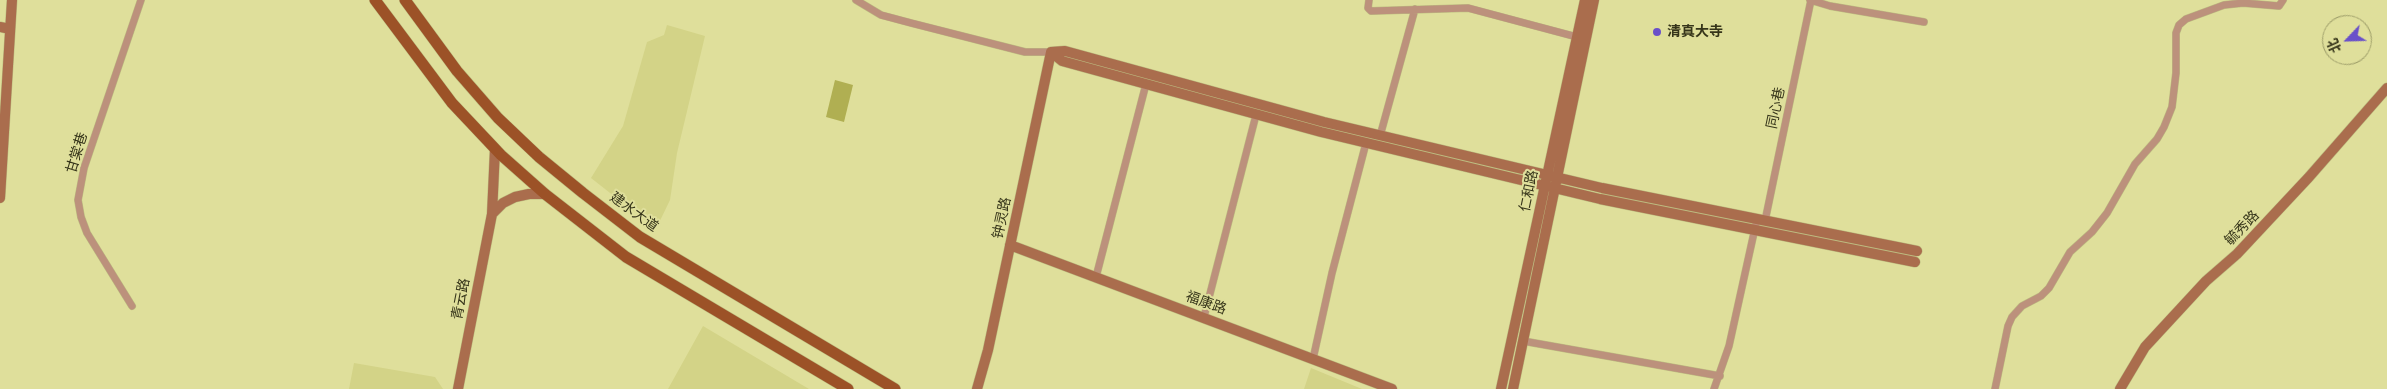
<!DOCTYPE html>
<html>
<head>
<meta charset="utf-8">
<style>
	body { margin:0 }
	#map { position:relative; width:2387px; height:389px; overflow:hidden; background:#dfdf9b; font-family:Raleway,"Noto Sans SC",sans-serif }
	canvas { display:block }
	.north { position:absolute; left:2322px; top:15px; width:50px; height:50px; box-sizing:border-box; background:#dfdf9b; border:1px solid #9b9b67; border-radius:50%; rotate:246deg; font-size:14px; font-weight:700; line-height:20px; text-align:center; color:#36351a }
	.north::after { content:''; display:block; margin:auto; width:18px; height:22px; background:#6950c9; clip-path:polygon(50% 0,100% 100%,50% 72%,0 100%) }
</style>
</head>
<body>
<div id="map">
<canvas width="2387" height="389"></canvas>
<div class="north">北</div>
</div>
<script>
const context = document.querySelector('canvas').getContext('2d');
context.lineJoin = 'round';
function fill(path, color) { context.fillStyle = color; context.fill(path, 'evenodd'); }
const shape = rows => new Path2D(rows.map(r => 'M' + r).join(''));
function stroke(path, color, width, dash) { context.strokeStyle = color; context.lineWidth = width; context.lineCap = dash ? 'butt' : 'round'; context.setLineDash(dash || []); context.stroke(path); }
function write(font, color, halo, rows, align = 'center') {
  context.font = font + ' Raleway,"Noto Sans SC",sans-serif'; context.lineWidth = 4; context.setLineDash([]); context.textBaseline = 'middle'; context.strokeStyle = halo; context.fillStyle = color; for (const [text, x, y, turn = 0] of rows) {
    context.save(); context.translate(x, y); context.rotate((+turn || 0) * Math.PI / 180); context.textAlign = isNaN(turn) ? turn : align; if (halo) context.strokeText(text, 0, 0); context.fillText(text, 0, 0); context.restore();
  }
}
const built = shape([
	[667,25,705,36,677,153,670,200,656,229,591,178,623,126,647,42,664,35],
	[703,326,809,389,668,389],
	[354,363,435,377,443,389,349,389],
	[1311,368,1362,389,1304,389]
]);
const green = shape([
	[835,80,853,85,844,122,826,117]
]);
const street = shape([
	[856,0,881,15,911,23,1025,52,1051,52],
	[1369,0,1368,8,1371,11,1468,8,1577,37],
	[1810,0,1830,6,1924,22],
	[1380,136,1415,9],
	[1765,221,1811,0],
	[1096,277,1146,84],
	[132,306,87,233,81,217,78,200,84,168,141,0],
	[1204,317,1256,115],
	[1523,341,1720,376],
	[1313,359,1332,273,1366,143],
	[1714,389,1729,346,1757,219],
	[1995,389,2008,326,2012,317,2022,306,2041,296,2049,288,2070,252,2092,232,2107,213,2135,164,2157,139,2164,127,2172,107,2176,73,2176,33,2179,25,2186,19,2224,5,2243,3,2279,6,2283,0]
]);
const secondary = shape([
	[0,27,10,29],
	[1051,52,1062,61,1321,132,1600,199,1915,262],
	[1051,52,1065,51,1324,122,1602,188,1917,251],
	[0,198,12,0],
	[492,214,503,203,515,197,529,194,545,194],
	[1010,245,1392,389],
	[458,389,492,214,495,149],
	[977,389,988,350,1051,52],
	[1501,389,1585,0],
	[1513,389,1594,0],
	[2120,389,2145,347,2206,281,2237,254,2309,177,2387,88]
]);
const primary = shape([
	[375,0,452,103,501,155,545,194,626,257,848,389],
	[405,0,457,71,498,118,539,157,583,193,640,237,895,389]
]);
const markers = [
	[1657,32,5,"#6950c9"]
];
const poiNames = [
	["清真大寺",1667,32]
];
const streetNames = [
	["同心巷",1776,108,-78],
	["甘棠巷",77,153,-73],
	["仁和路",1529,191,-78],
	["建水大道",634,212,36],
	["钟灵路",1002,218,-78],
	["毓秀路",2242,228,-46],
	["青云路",461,299,-79],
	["福康路",1206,303,20]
];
fill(built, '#d3d387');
fill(green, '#b0af52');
stroke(street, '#bdbd81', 8);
stroke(secondary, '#bdbd81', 11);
stroke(primary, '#bdbd81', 12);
stroke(street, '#bc917c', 7);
stroke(secondary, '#aa6d4d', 10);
stroke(primary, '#9c5227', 11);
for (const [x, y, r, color] of markers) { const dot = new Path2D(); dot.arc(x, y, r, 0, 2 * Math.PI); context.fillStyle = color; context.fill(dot); stroke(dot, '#dfdf9b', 2); }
write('bold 14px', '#36351a', '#dfdf9b', poiNames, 'left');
write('14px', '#36351a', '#dfdf9b', streetNames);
</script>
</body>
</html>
